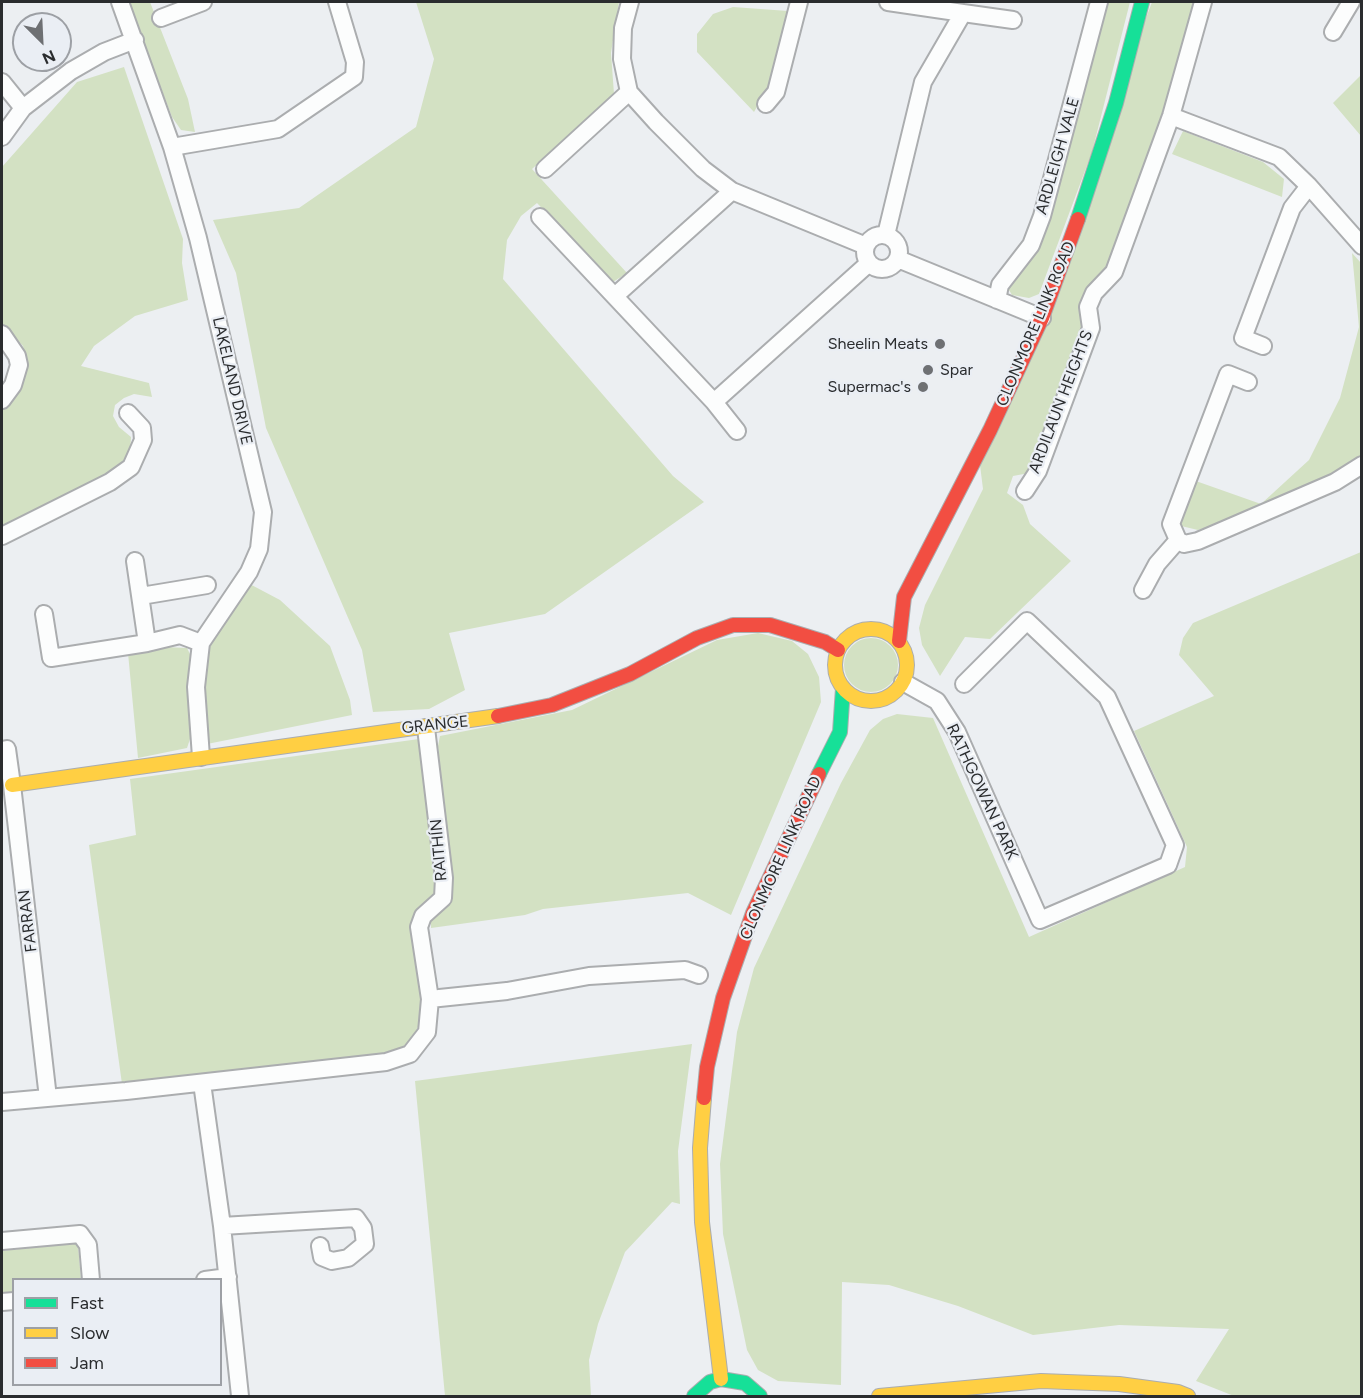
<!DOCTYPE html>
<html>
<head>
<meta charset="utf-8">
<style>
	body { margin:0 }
	#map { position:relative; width:1363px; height:1398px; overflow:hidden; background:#eceff2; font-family:Figtree,sans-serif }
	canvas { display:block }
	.frame { position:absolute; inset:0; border:3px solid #2a2c2e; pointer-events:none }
	.legend { position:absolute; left:12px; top:1278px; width:210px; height:108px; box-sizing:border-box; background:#eaeef4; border:2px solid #9da0a5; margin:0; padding:8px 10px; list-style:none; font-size:18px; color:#2a2c2e }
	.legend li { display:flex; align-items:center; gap:12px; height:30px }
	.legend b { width:30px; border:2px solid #9da0a5 }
	.north { position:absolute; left:12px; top:12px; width:60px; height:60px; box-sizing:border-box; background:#eaeef4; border:2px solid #9da0a5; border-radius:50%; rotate:156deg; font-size:16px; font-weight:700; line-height:24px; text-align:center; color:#2a2c2e }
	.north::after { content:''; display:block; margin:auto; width:21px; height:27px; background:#6e7073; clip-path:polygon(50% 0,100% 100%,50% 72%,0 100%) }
</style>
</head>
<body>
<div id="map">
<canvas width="1363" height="1398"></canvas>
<div class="frame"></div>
<ul class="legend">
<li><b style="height:8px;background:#16e098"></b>Fast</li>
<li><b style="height:8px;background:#ffcf43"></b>Slow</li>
<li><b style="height:8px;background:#f24e42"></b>Jam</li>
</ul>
<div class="north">N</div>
</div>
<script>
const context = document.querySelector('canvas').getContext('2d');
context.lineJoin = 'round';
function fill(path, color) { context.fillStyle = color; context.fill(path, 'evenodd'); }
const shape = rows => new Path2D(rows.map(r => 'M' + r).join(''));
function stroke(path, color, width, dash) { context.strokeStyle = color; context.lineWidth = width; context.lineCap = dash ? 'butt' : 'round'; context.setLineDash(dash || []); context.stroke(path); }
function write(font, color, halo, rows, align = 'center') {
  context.font = font + ' Figtree,sans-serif'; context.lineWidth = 4.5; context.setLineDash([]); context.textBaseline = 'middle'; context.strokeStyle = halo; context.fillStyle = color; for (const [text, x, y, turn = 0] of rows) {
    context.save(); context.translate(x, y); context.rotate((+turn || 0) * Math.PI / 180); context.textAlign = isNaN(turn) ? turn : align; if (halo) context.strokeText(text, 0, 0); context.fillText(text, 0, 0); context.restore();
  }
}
const green = shape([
	[128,2,150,2,188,99,195,132,181,130,172,117],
	[416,2,619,2,611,53,614,94,532,169,627,273,613,282,537,203,521,216,507,240,503,279,673,476,704,502,545,614,449,633,465,690,429,709,373,712,362,650,266,428,236,273,213,220,299,208,416,127,434,59],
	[1106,2,1130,2,1092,152,1039,294,1029,298,1012,295,1006,285,1037,250],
	[1152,2,1195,2,1148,168,1103,279,1084,295,1084,331,1029,473,1013,476,1007,493,1023,505,1030,524,1071,561,990,639,965,637,940,676,922,645,919,628,925,605,983,489,980,465],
	[733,7,788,11,771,82,754,112,697,52,697,34,713,14],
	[124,67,183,239,182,263,188,300,135,316,94,346,81,366,149,383,152,397,134,394,124,398,115,405,113,416,119,427,131,437,130,456,122,467,2,530,2,410,19,388,28,366,23,346,2,323,2,167,77,82],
	[1361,75,1361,136,1333,103],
	[1183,131,1263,162,1284,179,1282,197,1172,154],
	[1352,253,1361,263,1361,458,1331,477,1214,525,1198,530,1177,525,1193,480,1261,504,1309,460,1340,398,1359,327],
	[1361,552,1361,1396,1234,1396,1196,1381,1229,1329,1119,1325,1033,1335,958,1306,889,1285,842,1282,841,1385,778,1381,758,1370,747,1350,723,1234,720,1164,737,1032,754,968,841,783,870,730,883,719,897,714,933,718,1029,937,1185,867,1187,847,1134,731,1214,696,1179,655,1183,638,1193,623],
	[244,581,280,600,330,646,350,700,352,715,207,744,199,655],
	[758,633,792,641,808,654,819,677,821,702,731,915,688,893,543,909,525,915,431,928,431,921,447,903,450,888,438,746,440,736,572,710,717,640],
	'844 665a27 27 0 1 1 54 0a27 27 0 1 1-54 0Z',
	[164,647,187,648,191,656,190,739,187,748,138,758,128,653],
	[419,739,437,892,414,920,412,938,423,1008,421,1020,412,1040,389,1056,122,1084,89,845,136,835,130,779],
	[692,1044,678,1151,680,1204,672,1202,625,1252,598,1324,589,1360,591,1396,445,1396,415,1081],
	[72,1243,78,1245,81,1279,14,1280,13,1295,2,1296,2,1251]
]);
const street = shape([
	[120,2,172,147,198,238,263,512,259,549,249,572,201,643,196,687,201,757],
	[630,2,623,28,622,59,629,92,656,122,703,169,732,191,866,246],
	[963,13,1013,20],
	[161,18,203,2],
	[1333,32,1351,2],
	[2,82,23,108],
	[766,104,776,92,799,2],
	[1171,116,1279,157,1309,186,1362,246],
	[2,137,23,108,71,71,104,52,135,40],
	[172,147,278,129,354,77,355,62,337,2],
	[545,169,629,92],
	[540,217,714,402,737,431],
	'865 252a17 17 0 1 1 34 0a17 17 0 1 1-34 0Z',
	[886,235,923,82,963,13,888,2],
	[898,259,1042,318],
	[616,295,732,191],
	[997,300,1000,285,1031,245,1042,216,1099,2],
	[2,334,17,356,19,365,13,385,2,400],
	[1263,346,1243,338,1292,208,1309,186],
	[714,402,869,263],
	[1025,491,1038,471,1091,328,1088,307,1094,293,1114,272,1171,116,1203,2],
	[2,536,110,482,131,467,143,440,142,428,128,413],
	[1178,540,1171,524,1228,374,1248,382],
	[135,561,147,643],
	[1143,590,1157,564,1178,540,1184,544,1198,541,1335,482,1362,465],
	[141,596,207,585],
	[44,614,51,658,147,643,180,635,201,643],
	[903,682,937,701,957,732,1040,920,1168,865,1175,845,1107,697,1027,621,964,684],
	[2,750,7,749,12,785,48,1098],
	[430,999,507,991,589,976,685,970,699,975],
	[202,1083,222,1226,240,1396],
	[2,1102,126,1091,386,1062,410,1054,427,1032,430,999,419,927,423,916,443,898,444,878,426,728],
	[222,1226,356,1218,363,1228,365,1244,348,1258,332,1261,322,1257,320,1246],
	[2,1241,80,1234,88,1245,91,1280],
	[205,1280,228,1277],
	[2,1302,14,1301]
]);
const fast = shape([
	[1078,219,1116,103,1142,2],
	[819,774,840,732,843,688],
	[694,1396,710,1382,721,1379,745,1383,760,1396]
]);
const slow = shape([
	'835 665a36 36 0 1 1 72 0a36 36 0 1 1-72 0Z',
	[12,785,498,716],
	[704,1098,700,1148,702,1222,721,1379],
	[879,1396,1041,1381,1119,1384,1178,1392,1188,1396]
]);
const jam = shape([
	[899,641,904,597,990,430,1042,318,1078,219],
	[498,716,552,705,630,674,697,638,733,625,770,625,825,642,838,650],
	[704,1098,707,1067,723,998,753,913,819,774]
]);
const markers = [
	[940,344,6,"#6e7073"],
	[928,370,6,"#6e7073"],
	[923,387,6,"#6e7073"]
];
const streetNames = [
	["ARDLEIGH VALE",1058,156,-74],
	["CLONMORE LINK ROAD",1036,324,-67],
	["LAKELAND DRIVE",232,381,77],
	["ARDILAUN HEIGHTS",1061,402,-69],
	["GRANGE",435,725,-6],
	["RATHGOWAN PARK",982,792,65],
	["RAITHÍN",439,850,-95],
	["CLONMORE LINK ROAD",781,858,-66],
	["FARRAN",28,921,-97]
];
const poiNames = [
	["Sheelin Meats",928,344],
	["Spar",940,370,"left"],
	["Supermac's",911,387]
];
fill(green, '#d3e1c3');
stroke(street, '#abadaf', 20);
stroke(fast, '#abadaf', 16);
stroke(slow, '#abadaf', 16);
stroke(jam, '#abadaf', 16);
stroke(street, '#fcfdfd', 16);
stroke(fast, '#16e098', 14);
stroke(slow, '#ffcf43', 14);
stroke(jam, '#f24e42', 14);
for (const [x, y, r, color] of markers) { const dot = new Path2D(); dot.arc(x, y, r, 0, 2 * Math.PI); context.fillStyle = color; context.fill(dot); stroke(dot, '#eaeef4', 2); }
write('16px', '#2a2c2e', '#eaeef4', streetNames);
write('16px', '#2a2c2e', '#eaeef4', poiNames, 'right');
</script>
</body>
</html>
